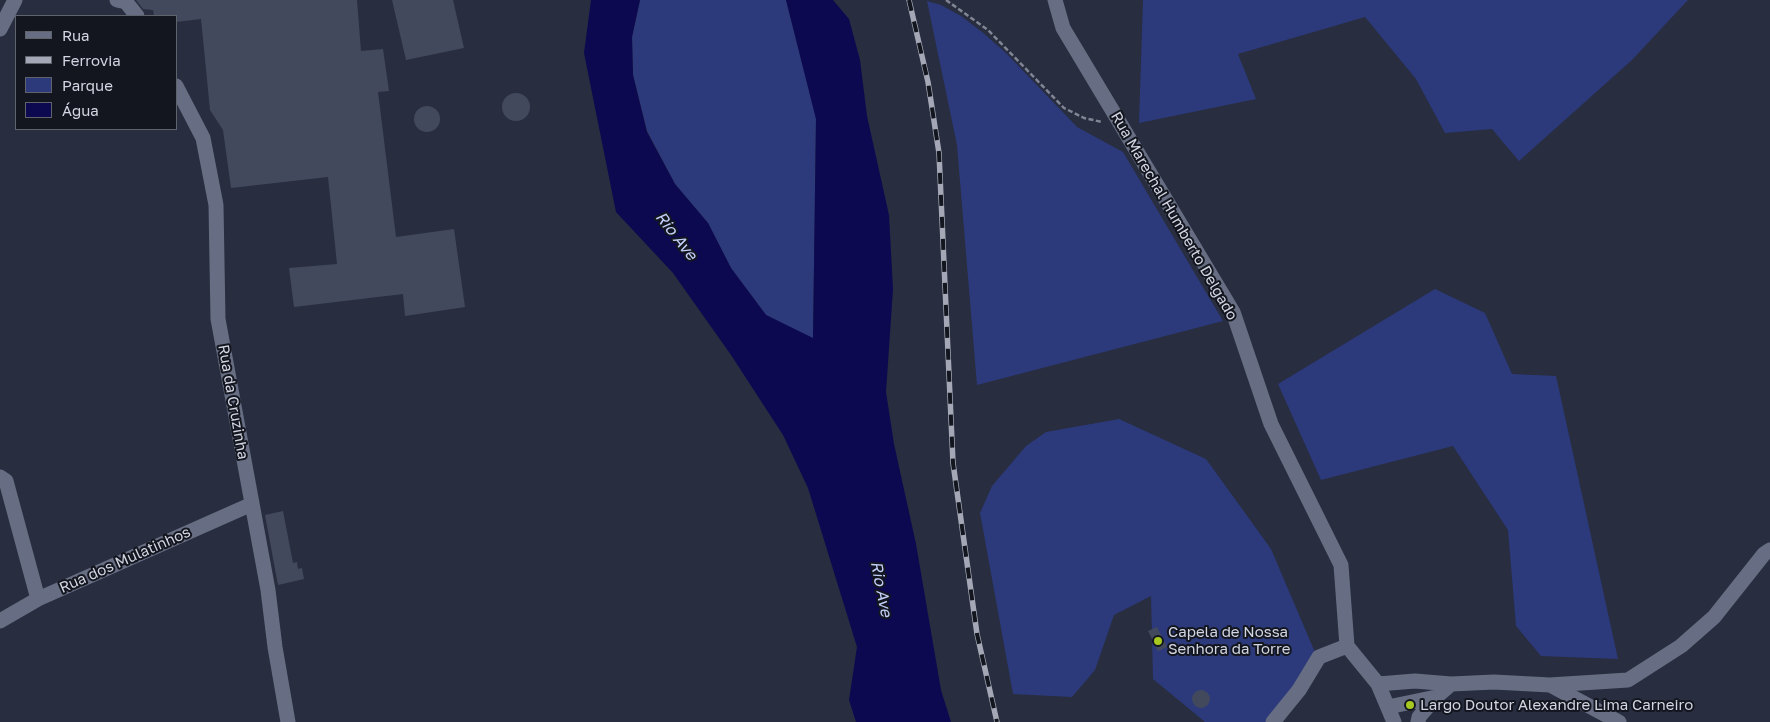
<!DOCTYPE html>
<html>
<head>
<meta charset="utf-8">
<style>
	body { margin:0 }
	#map { position:relative; width:1770px; height:722px; overflow:hidden; background:#282d3f; font-family:"Golos Text",sans-serif }
	canvas { display:block }
	.legend { position:absolute; left:15px; top:15px; width:162px; height:115px; box-sizing:border-box; background:#13161e; border:1px solid #5f636c; margin:0; padding:6px 9px; list-style:none; font-size:15px; color:#d2d6e2 }
	.legend li { display:flex; align-items:center; gap:10px; height:25px }
	.legend b { width:25px; border:1px solid #5f636c }
</style>
</head>
<body>
<div id="map">
<canvas width="1770" height="722"></canvas>
<ul class="legend">
<li><b style="height:6px;background:#676e83"></b>Rua</li>
<li><b style="height:6px;background:#a4a8b6"></b>Ferrovia</li>
<li><b style="height:14px;background:#2c3a7b"></b>Parque</li>
<li><b style="height:14px;background:#0c0951"></b>Água</li>
</ul>
</div>
<script>
const context = document.querySelector('canvas').getContext('2d');
context.lineJoin = 'round';
function fill(path, color) { context.fillStyle = color; context.fill(path, 'evenodd'); }
const shape = rows => new Path2D(rows.map(r => 'M' + r).join(''));
function stroke(path, color, width, dash) { context.strokeStyle = color; context.lineWidth = width; context.lineCap = dash ? 'butt' : 'round'; context.setLineDash(dash || []); context.stroke(path); }
function write(font, color, halo, rows, align = 'center') {
  context.font = font + ' "Golos Text",sans-serif'; context.lineWidth = 4; context.setLineDash([]); context.textBaseline = 'middle'; context.strokeStyle = halo; context.fillStyle = color; for (const [text, x, y, turn = 0] of rows) {
    context.save(); context.translate(x, y); context.rotate((+turn || 0) * Math.PI / 180); context.textAlign = isNaN(turn) ? turn : align; if (halo) context.strokeText(text, 0, 0); context.fillText(text, 0, 0); context.restore();
  }
}
const green = shape([
	[640,0,786,0,816,118,813,339,766,315,731,268,708,223,675,184,647,131,633,75,632,37],
	[1143,0,1688,0,1632,60,1519,161,1492,129,1445,133,1416,79,1365,17,1238,54,1256,99,1139,123],
	[927,1,941,5,961,16,982,32,1006,53,1077,127,1123,152,1223,321,977,385,957,145],
	[1435,289,1485,313,1512,374,1556,376,1618,659,1541,656,1516,626,1508,530,1453,446,1321,480,1278,384],
	[1119,419,1206,459,1271,549,1317,657,1270,722,1205,722,1153,679,1151,596,1114,615,1095,670,1072,697,1013,694,980,513,992,486,1026,446,1046,432]
]);
const water = shape([
	[591,0,640,0,632,37,633,75,647,132,675,184,708,223,731,268,766,315,813,338,816,119,786,0,833,0,849,19,860,60,867,116,889,215,893,289,886,392,894,444,916,544,941,690,951,722,856,722,849,700,857,647,808,488,783,435,731,355,673,273,616,212,584,53]
]);
const building = shape([
	[136,0,357,0,361,51,383,49,389,91,378,92,396,237,454,229,465,307,405,316,403,294,294,307,289,268,337,264,328,177,231,188,223,130,210,110,201,19,176,22,176,16,154,16,153,10,143,9],
	[392,0,453,0,464,48,406,60],
	'502 107a14 14 0 1 1 28 0a14 14 0 1 1-28 0Z',
	'414 119a13 13 0 1 1 26 0a13 13 0 1 1-26 0Z',
	[283,511,293,563,297,562,298,569,302,568,304,579,278,585,265,515],
	[1157,627,1167,647,1158,651,1148,631],
	'1192 699a9 9 0 1 1 18 0a9 9 0 1 1-18 0Z'
]);
const path = shape([
	[946,0,988,30,1064,108,1084,118,1102,122]
]);
const minor = shape([
	[117,0,126,2,137,16],
	[1055,0,1063,28,1233,312,1271,424,1341,565,1347,646,1378,684,1394,722],
	[0,29,15,0],
	[176,86,203,138,216,205,218,319,268,590,275,647,288,722],
	[0,477,6,481,38,599],
	[0,621,38,599,252,504],
	[1378,684,1415,681,1451,684,1494,682,1550,685,1628,680,1681,646,1714,617,1764,554,1770,550],
	[1550,685,1619,722],
	[1388,707,1436,697],
	[1273,722,1299,690,1319,657,1347,646],
	[1418,722,1419,717,1436,697,1451,684]
]);
const rail = shape([
	[909,0,928,82,939,153,953,463,977,634,997,722]
]);
const markers = [
	[1158,641,5,"#a6c820"],
	[1410,705,5,"#a6c820"]
];
const streetNames = [
	["Rua Marechal Humberto Delgado",1174,216,60],
	["Rua da Cruzinha",233,402,80],
	["Rua dos Mulatinhos",125,560,-24]
];
const poiNames = [
	["Capela de Nossa",1168,632],
	["Senhora da Torre",1168,649],
	["Largo Doutor Alexandre Lima Carneiro",1420,705]
];
const waterNames = [
	["Rio Ave",676,236,52],
	["Rio Ave",881,589,79]
];
fill(green, '#2c3a7b');
fill(water, '#0c0951');
fill(building, '#43495d');
stroke(path, '#818594', 2.5, [5, 2.5]);
stroke(minor, '#676e83', 15);
stroke(rail, '#a4a8b6', 5.5);
stroke(rail, '#13161e', 4, [11]);
for (const [x, y, r, color] of markers) { const dot = new Path2D(); dot.arc(x, y, r, 0, 2 * Math.PI); context.fillStyle = color; context.fill(dot); stroke(dot, '#13161e', 2); }
write('15px', '#d2d6e2', '#13161e', streetNames);
write('15px', '#d2d6e2', '#13161e', poiNames, 'left');
write('italic 16px', '#c2cff9', '#13161e', waterNames);
</script>
</body>
</html>
